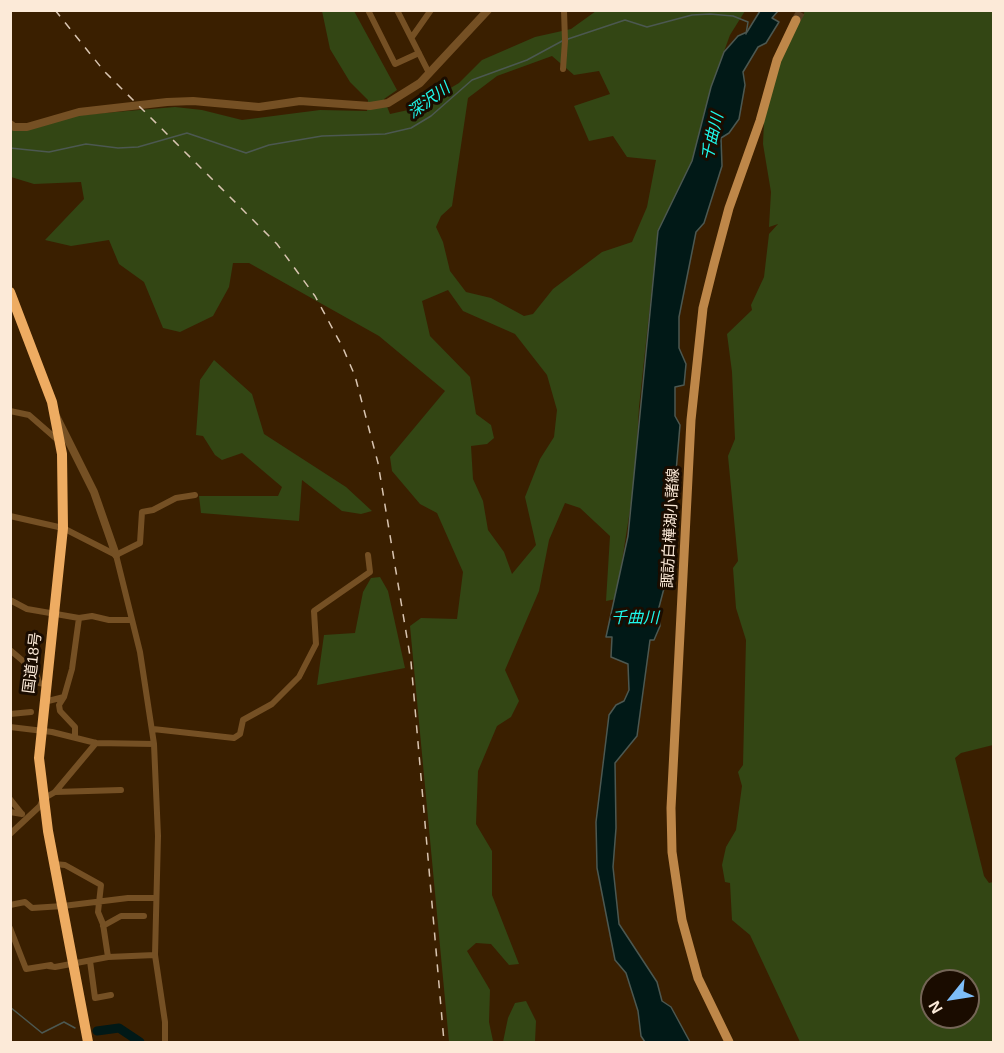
<!DOCTYPE html>
<html>
<head>
<meta charset="utf-8">
<style>
	body { margin:0 }
	#map { position:relative; width:1004px; height:1053px; overflow:hidden; background:#3a1f00; font-family:Arial,sans-serif }
	canvas { display:block }
	.frame { position:absolute; inset:0; border:12px solid #fcead8; pointer-events:none }
	.north { position:absolute; left:920px; top:969px; width:60px; height:60px; box-sizing:border-box; background:#1a0c00; border:2px solid #746556; border-radius:50%; rotate:240deg; font-size:16px; font-weight:700; line-height:24px; text-align:center; color:#fcead8 }
	.north::after { content:''; display:block; margin:auto; width:21px; height:27px; background:#7ebef9; clip-path:polygon(50% 0,100% 100%,50% 72%,0 100%) }
</style>
</head>
<body>
<div id="map">
<canvas width="1004" height="1053"></canvas>
<div class="frame"></div>
<div class="north">N</div>
</div>
<script>
const context = document.querySelector('canvas').getContext('2d');
context.lineJoin = 'round';
function fill(path, color) { context.fillStyle = color; context.fill(path, 'evenodd'); }
const shape = rows => new Path2D(rows.map(r => 'M' + r).join(''));
function stroke(path, color, width, dash) { context.strokeStyle = color; context.lineWidth = width; context.lineCap = dash ? 'butt' : 'round'; context.setLineDash(dash || []); context.stroke(path); }
function write(font, color, halo, rows, align = 'center') {
  context.font = font + ' Arial,"Noto Sans JP",sans-serif'; context.lineWidth = 6; context.setLineDash([]); context.textBaseline = 'middle'; context.strokeStyle = halo; context.fillStyle = color; for (const [text, x, y, turn = 0] of rows) {
    context.save(); context.translate(x, y); context.rotate((+turn || 0) * Math.PI / 180); context.textAlign = isNaN(turn) ? turn : align; if (halo) context.strokeText(text, 0, 0); context.fillText(text, 0, 0); context.restore();
  }
}
const green = shape([
	[322,11,354,11,397,90,384,99,390,114,417,108,459,83,482,60,535,37,571,29,596,11,745,11,730,35,711,87,692,161,658,231,639,407,635,478,616,599,606,601,610,536,580,508,565,503,549,540,539,591,505,670,519,701,511,717,497,726,478,771,476,824,492,851,492,895,519,964,509,965,491,944,476,943,467,951,490,990,489,1022,493,1041,496,1042,449,1042,410,626,421,618,457,619,463,572,437,513,420,504,392,471,390,457,445,391,379,336,249,263,233,263,229,287,213,316,180,332,163,328,144,282,119,264,109,240,71,246,45,240,84,199,81,182,34,184,11,177,10,128,80,115,175,107,202,110,242,120,320,110,367,111,368,100,350,82,330,49],
	[552,56,574,75,599,71,610,94,574,106,589,141,613,136,627,157,656,160,647,207,632,242,602,252,553,289,533,314,524,316,491,298,466,292,450,271,443,242,436,227,441,216,452,206,468,98,497,76],
	[448,290,463,311,515,334,547,375,557,410,554,437,540,459,525,497,536,545,512,574,504,552,488,530,483,501,473,479,471,446,487,444,494,438,491,425,476,414,470,377,430,336,422,301],
	[805,11,993,11,993,745,961,753,955,758,984,876,989,883,993,882,993,1042,800,1042,750,935,732,920,730,883,725,882,722,865,726,847,736,830,742,786,738,772,743,765,746,640,736,608,733,568,738,561,728,456,735,439,732,372,727,334,752,310,751,305,764,277,769,234,778,224,769,227,771,192,763,144,764,121,779,60],
	[932,981,968,981,968,1017,932,1017],
	[214,360,252,394,264,434,346,487,372,511,361,514,342,511,302,480,299,521,201,513,199,496,278,496,282,487,242,453,222,460,215,455,203,436,196,435,200,380],
	[380,577,388,591,405,668,317,685,324,635,355,633,363,592,371,578],
	[526,1001,536,1021,535,1042,503,1042,508,1018,515,1003]
]);
const water = shape([
	[760,11,778,11,772,18,779,22,766,43,758,47,743,72,745,85,739,119,729,133,721,138,722,166,704,223,696,232,679,317,679,348,686,364,684,385,675,387,675,416,680,425,667,577,658,611,660,626,654,640,650,640,637,736,615,763,616,828,613,867,619,924,657,982,662,1001,671,1007,690,1042,645,1042,641,1036,638,1011,626,973,615,960,597,868,596,822,609,715,616,705,624,701,629,690,628,664,611,657,612,637,606,637,628,536,658,231,692,161,711,87,724,52,738,36,747,32,760,11]
]);
const stream = shape([
	[568,39,625,20,647,27,692,15,710,14,733,16,748,22,746,34],
	[10,148,49,152,86,144,118,148,138,147,187,133,246,153,269,145,322,136,385,134,411,128,431,116,472,80,527,60,564,40],
	[10,1007,42,1033,64,1022,75,1028]
]);
const river = shape([
	[97,1031,119,1028,140,1042]
]);
const primaryTunnel = shape([
	[796,20,802,10]
]);
const street = shape([
	[368,10,395,64,419,53],
	[397,10,429,73],
	[412,37,431,10],
	[563,69,565,41,564,10],
	[10,411,29,415,60,442],
	[10,516,63,528,116,555,140,652,154,744,158,836,155,955,165,1022,165,1042],
	[116,555,140,543,142,512,153,510,176,498,195,495],
	[10,600,27,609,79,618,92,616,109,620,132,620],
	[10,650,36,672,39,683,45,684],
	[64,697,59,705,60,711,75,727,75,737],
	[44,702,64,697,72,669,79,618],
	[10,714,31,712],
	[10,727,52,732,96,743,154,744],
	[153,729,234,738,240,734,243,720,272,704,299,677,316,644,314,611,370,572,368,555],
	[55,792,121,790],
	[10,799,22,814],
	[10,812,22,814],
	[10,834,40,806,43,799,55,792,96,743],
	[54,864,65,865,101,885,98,912,103,924,108,957],
	[10,905,25,902,32,908,63,906,128,898,156,898],
	[103,926,121,916,144,916],
	[10,928,26,969,51,965],
	[90,961,95,998,111,995],
	[48,966,55,967,108,957,155,955]
]);
const secondary = shape([
	[10,124,14,127,27,127,79,112,167,102,193,101,259,107,300,101,370,106,388,103,420,83,488,10],
	[56,416,94,492,116,555]
]);
const primary = shape([
	[729,1042,698,978,682,920,672,852,671,808,691,420,703,308,714,264,729,208,760,121,777,60,796,20]
]);
const highway = shape([
	[10,292,52,402,62,454,63,528,39,758,48,831,88,1042]
]);
const rail = shape([
	[55,10,104,71,277,244,315,296,343,348,355,376,378,463,411,662,444,1042]
]);
const streetNames = [
	["諏訪白樺湖小諸線",671,528,-87],
	["国道18号",33,663,-83]
];
const waterNames = [
	["深沢川",429,101,-36],
	["千曲川",713,137,-77],
	["千曲川",635,619]
];
fill(green, '#334614');
fill(water, '#011917');
stroke(water, '#4c5851', 1.5);
stroke(stream, '#4c5851', 1.5);
stroke(river, '#011917', 9);
stroke(primaryTunnel, '#573d20', 9, [9, 4.5]);
stroke(street, '#755024', 6);
stroke(secondary, '#755024', 8);
stroke(primary, '#be8749', 9);
stroke(highway, '#eeac62', 10);
stroke(rail, '#d9c5b1', 1.5, [8, 8]);
write('15px', '#fcead8', '#1a0c00', streetNames);
write('italic 16px', '#1ef8eb', '#1a0c00', waterNames);
</script>
</body>
</html>
